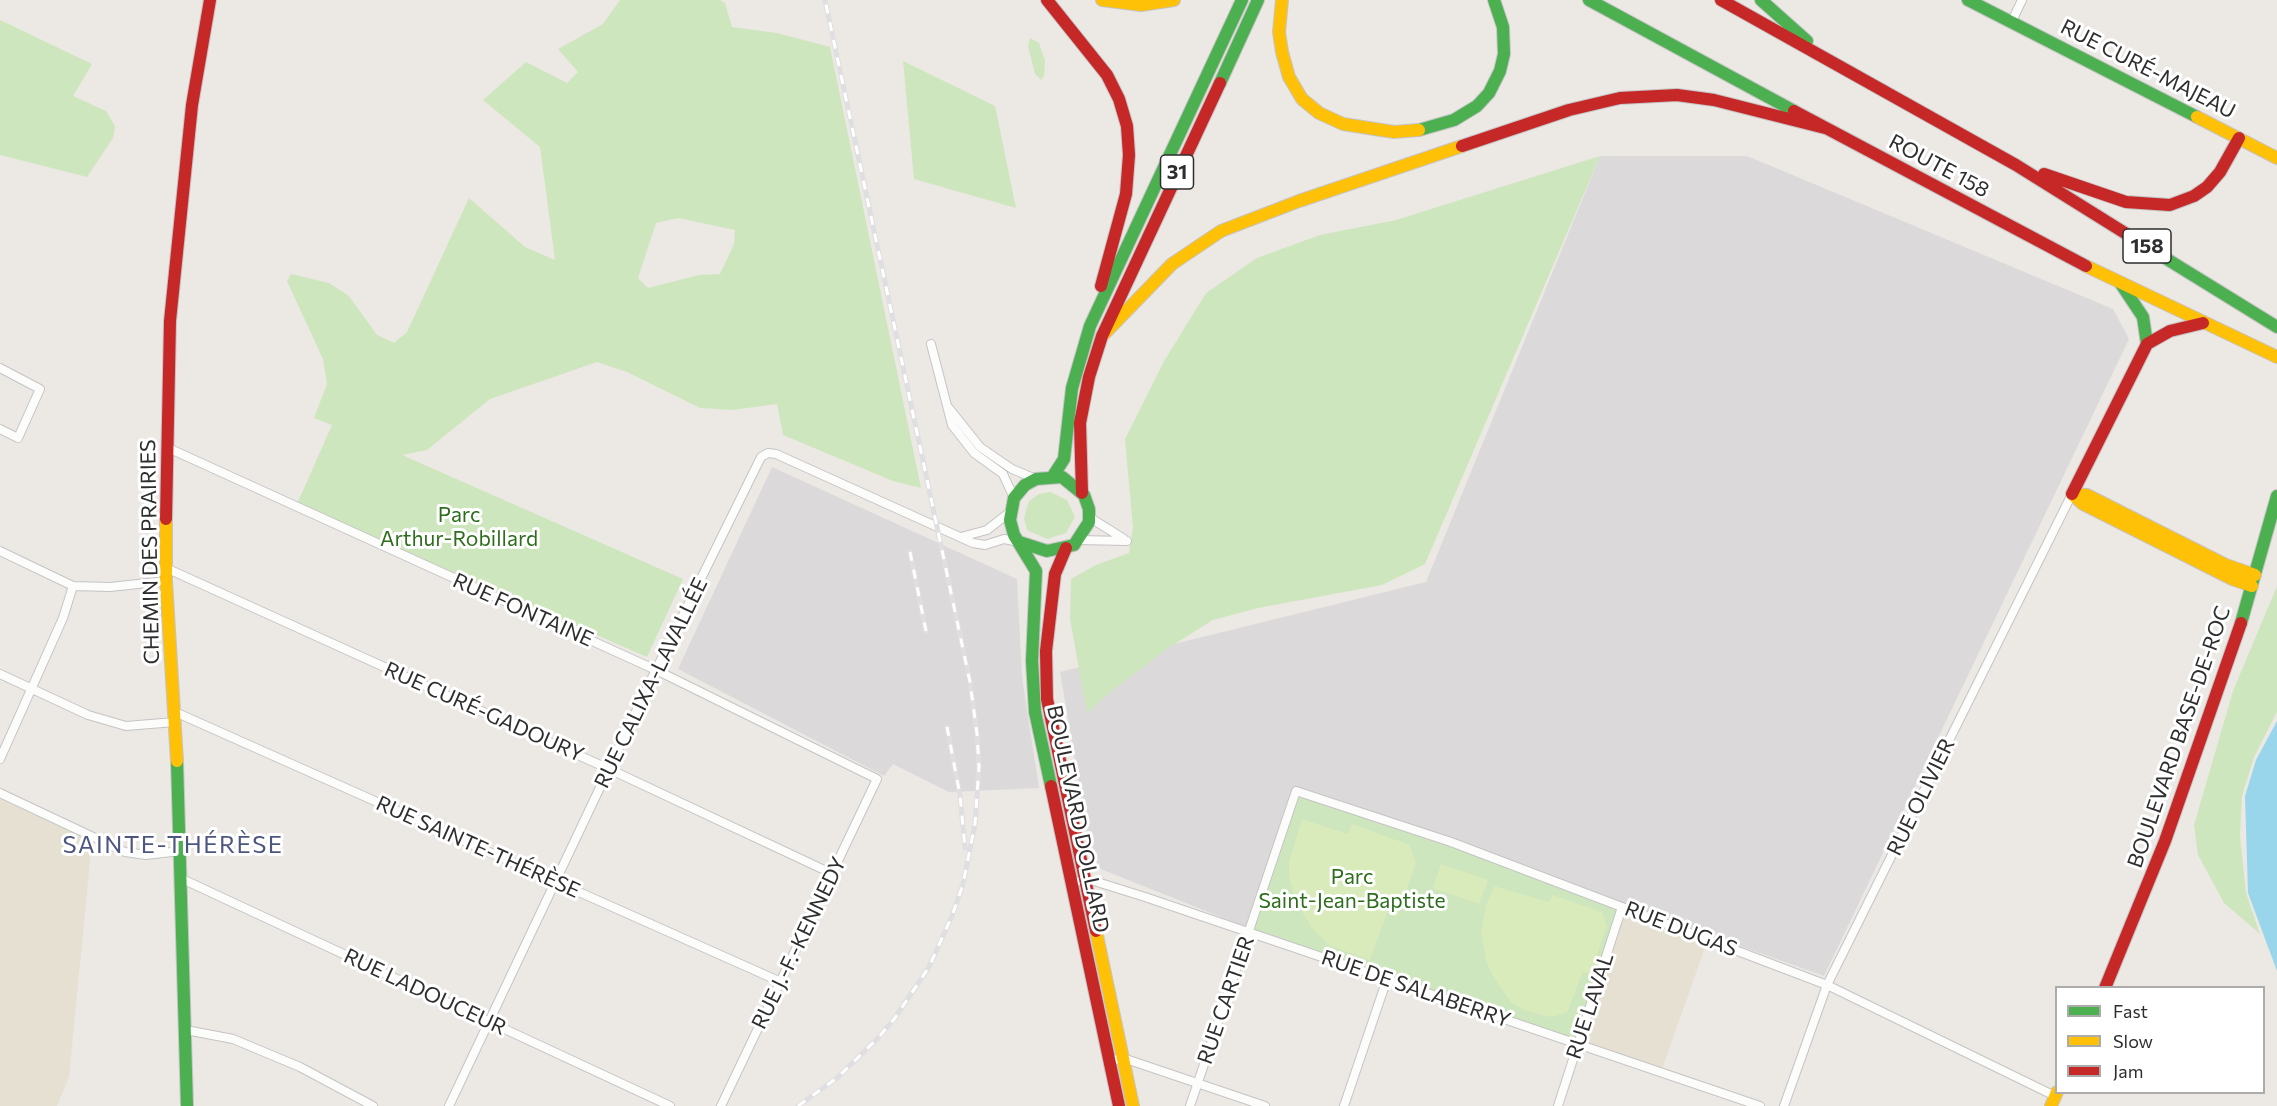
<!DOCTYPE html>
<html>
<head>
<meta charset="utf-8">
<style>
	body { margin:0 }
	#map { position:relative; width:2277px; height:1106px; overflow:hidden; background:#ece8e4; font-family:Commissioner,sans-serif }
	canvas { display:block }
	.legend { position:absolute; left:2055px; top:986px; width:210px; height:108px; box-sizing:border-box; background:#fff; border:2px solid #ababab; margin:0; padding:8px 10px; list-style:none; font-size:18px; color:#2e2e2e }
	.legend li { display:flex; align-items:center; gap:12px; height:30px }
	.legend b { width:30px; border:2px solid #ababab }
</style>
</head>
<body>
<div id="map">
<canvas width="2277" height="1106"></canvas>
<ul class="legend">
<li><b style="height:8px;background:#4caf50"></b>Fast</li>
<li><b style="height:8px;background:#ffc107"></b>Slow</li>
<li><b style="height:8px;background:#c62828"></b>Jam</li>
</ul>
</div>
<script>
const context = document.querySelector('canvas').getContext('2d');
context.lineJoin = 'round';
function fill(path, color) { context.fillStyle = color; context.fill(path, 'evenodd'); }
const shape = rows => new Path2D(rows.map(r => 'M' + r).join(''));
function stroke(path, color, width, dash) { context.strokeStyle = color; context.lineWidth = width; context.lineCap = dash ? 'butt' : 'round'; context.setLineDash(dash || []); context.stroke(path); }
function write(font, color, halo, rows, align = 'center') {
  context.font = font + ' Commissioner,sans-serif'; context.lineWidth = 6; context.setLineDash([]); context.textBaseline = 'middle'; context.strokeStyle = halo; context.fillStyle = color; for (const [text, x, y, turn = 0] of rows) {
    context.save(); context.translate(x, y); context.rotate((+turn || 0) * Math.PI / 180); context.textAlign = isNaN(turn) ? turn : align; if (halo) context.strokeText(text, 0, 0); context.fillText(text, 0, 0); context.restore();
  }
}
const industrial = shape([
	[1600,156,1747,156,2113,309,2129,339,1824,976,1294,787,1246,927,1093,866,1060,672,1426,582],
	[772,467,1017,579,1022,677,1039,788,949,792,893,764,884,776,678,669]
]);
const education = shape([
	[0,797,92,841,69,1077,57,1106,0,1106],
	[1622,907,1708,939,1661,1072,1578,1044]
]);
const green = shape([
	[620,0,720,0,725,3,732,27,777,33,830,47,921,488,893,481,783,435,777,404,732,410,700,408,627,372,597,362,490,399,427,450,402,455,683,579,647,657,297,504,332,425,314,418,327,384,323,359,287,281,291,274,329,283,349,296,377,335,394,343,407,332,469,198,525,247,555,260,540,147,483,100,526,62,567,83,578,72,558,49,603,24],
	[678,218,735,230,734,244,720,274,699,275,648,288,638,278,656,223],
	[0,20,92,64,73,96,106,111,115,126,113,138,87,177,0,155],
	[1030,38,1039,43,1045,61,1044,76,1041,80,1035,74,1028,46],
	[903,61,995,106,1016,208,914,179],
	[1600,156,1425,564,1382,585,1258,608,1213,620,1168,648,1114,689,1087,713,1070,619,1071,579,1096,565,1129,553,1133,528,1125,439,1163,363,1206,293,1257,258,1320,235,1396,220],
	[1050,492,1067,500,1075,517,1066,533,1047,539,1027,530,1024,518,1029,501,1039,494],
	[2277,586,2277,712,2254,757,2242,796,2240,836,2246,893,2260,934,2224,903,2198,855,2194,825,2233,691],
	[1296,791,1622,907,1578,1044,1249,932]
]);
const pitch = shape([
	[1302,819,1348,834,1352,824,1410,845,1416,863,1397,917,1387,913,1370,960,1330,946,1311,927,1296,901,1289,877,1289,862],
	[1441,864,1488,880,1479,904,1433,888],
	[1494,886,1549,902,1552,895,1602,912,1607,926,1590,974,1583,971,1567,1013,1550,1017,1524,1010,1511,1002,1492,975,1486,960,1481,933,1486,906]
]);
const water = shape([
	[2277,721,2277,971,2248,893,2245,796,2256,760]
]);
const street = shape([
	[2012,21,2022,0],
	[931,344,952,425,974,453,1003,474,1014,498],
	[0,368,40,389,18,438,0,429],
	[948,407,980,447,1012,469,1036,479],
	[166,447,656,670,877,779,721,1106],
	[1089,517,1124,539],
	[961,537,987,530,1010,512],
	[1079,540,1127,541],
	[0,551,73,586,110,587,166,581],
	[166,568,609,769,833,874],
	[0,674,88,715,126,726,175,722],
	[175,712,781,982],
	[0,759,63,618,73,586],
	[0,793,125,852,146,855,180,851],
	[180,878,670,1106],
	[1080,881,1094,881,1145,897,1760,1106],
	[184,1033,191,1031,233,1039,300,1067,373,1106],
	[1109,1061,1123,1058,1265,1106],
	[449,1106,650,682,761,457,768,453,776,454,973,543,985,545,1004,539,1019,542],
	[1190,1106,1296,791,1451,842,1827,985,2055,1096],
	[1344,1106,1387,979],
	[1558,1106,1622,907],
	[1784,1106,1827,985,2072,494]
]);
const fast = shape([
	[1589,0,1794,111],
	[1761,0,1807,41],
	[1968,0,2197,117],
	[1220,83,1258,0],
	[1419,130,1454,120,1477,106,1489,93,1500,71,1504,54,1503,27,1494,0],
	[2157,253,2277,327],
	[2121,284,2143,317,2147,344],
	[1053,476,1064,459,1072,388,1090,326,1242,0],
	[1019,542,1047,551,1074,545,1089,522,1089,509,1084,495,1062,477,1036,479,1025,485,1014,498,1010,520,1014,535,1036,571,1032,661,1035,712,1051,786],
	[2241,623,2277,496],
	[177,761,187,1106]
]);
const slow = shape([
	[1102,0,1141,5,1174,0],
	[1282,0,1279,32,1282,52,1289,77,1302,99,1319,113,1343,124,1394,132,1419,130],
	[2197,117,2277,158],
	[2086,266,2277,357],
	[1102,336,1172,264,1221,231,1299,201,1462,146],
	[2072,494,2083,504,2232,579,2252,586],
	[2072,494,2087,495,2226,565,2255,575],
	[166,519,166,581,177,761],
	[1096,931,1133,1106],
	[2051,1106,2057,1092]
]);
const jam = shape([
	[1047,0,1107,75,1119,99,1127,126,1129,155,1126,194,1101,286],
	[1721,0,2016,165,2157,253],
	[1794,111,2086,266],
	[1462,146,1569,110,1620,98,1677,95,1714,100,1825,128],
	[2044,174,2126,202,2170,205,2194,196,2207,187,2220,172,2239,138],
	[1082,493,1080,423,1089,377,1102,336,1220,83],
	[2072,494,2147,344,2170,331,2203,323],
	[166,519,170,321,192,105,210,0],
	[1066,548,1055,574,1046,651,1047,699,1096,931],
	[1051,786,1119,1106],
	[2105,988,2165,841,2241,623]
]);
const rail = shape([
	[910,552,926,631],
	[947,727,960,795,965,848],
	[798,1106,837,1078,878,1038,895,1018,929,967,952,916,963,884,975,824,979,767,977,734,970,682,825,0]
]);
const shields = [
	[1177,172,33],
	[2147,246,48]
];
const shieldNames = [
	["31",1177,172],
	["158",2147,246]
];
const streetNames = [
	["RUE CURÉ-MAJEAU",2148,69,27],
	["ROUTE 158",1939,166,28],
	["CHEMIN DES PRAIRIES",150,552,-91],
	["RUE FONTAINE",523,610,24],
	["RUE CALIXA-LAVALLÉE",651,683,-64],
	["RUE CURÉ-GADOURY",484,712,24],
	["BOULEVARD BASE-DE-ROC",2179,737,-71],
	["RUE OLIVIER",1921,797,-64],
	["BOULEVARD DOLLARD",1078,819,78],
	["RUE SAINTE-THÉRÈSE",478,847,24],
	["RUE DUGAS",1681,929,21],
	["RUE J.-F.-KENNEDY",799,943,-64],
	["RUE DE SALABERRY",1416,989,19],
	["RUE LADOUCEUR",425,992,25],
	["RUE CARTIER",1226,1000,-71],
	["RUE LAVAL",1590,1006,-72]
];
const parkNames = [
	["Parc",459,515],
	["Arthur-Robillard",459,539],
	["Parc",1352,877],
	["Saint-Jean-Baptiste",1352,901]
];
const quarterNames = [
	["SAINTE-THÉRÈSE",173,845]
];
fill(industrial, '#dcd9db');
fill(education, '#e6e0d3');
fill(green, '#cee6be');
fill(pitch, '#d9eabb');
fill(water, '#99d6ec');
stroke(street, '#c5c4c5', 10);
stroke(fast, '#c5c4c5', 14);
stroke(slow, '#c5c4c5', 14);
stroke(jam, '#c5c4c5', 14);
stroke(street, '#fcfcfb', 8);
stroke(fast, '#4caf50', 12);
stroke(slow, '#ffc107', 12);
stroke(jam, '#c62828', 12);
stroke(rail, '#dfdfe1', 5);
stroke(rail, '#fff', 3, [9]);
for (const [x, y, w] of shields) { const box = new Path2D(); box.roundRect(x - w / 2, y - 17, w, 34, 4.5); context.fillStyle = '#fff'; context.fill(box); stroke(box, '#2e2e2e', 1.5); }
write('bold 20px', '#2e2e2e', null, shieldNames);
write('21px', '#2e2e2e', '#fff', streetNames);
write('21px', '#2c6e1b', '#fff', parkNames);
context.letterSpacing = '1.5px';
write('24px', '#4d5680', '#fff', quarterNames);
context.letterSpacing = '0px';
</script>
</body>
</html>
